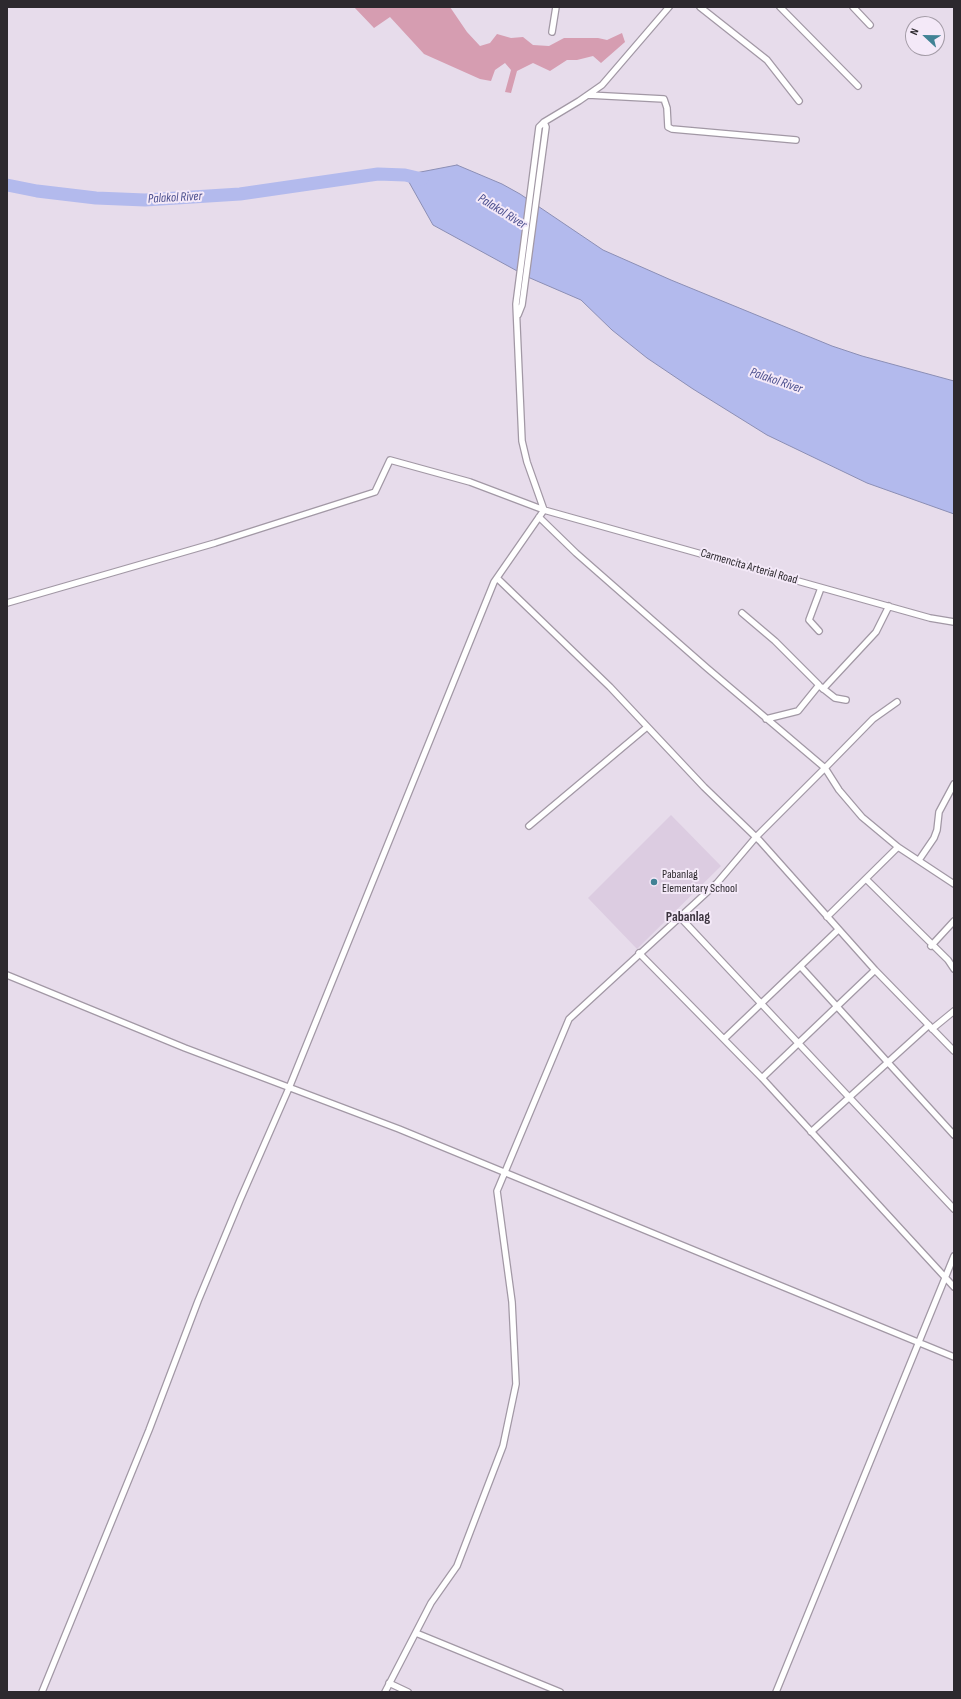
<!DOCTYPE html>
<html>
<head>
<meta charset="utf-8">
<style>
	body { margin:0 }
	#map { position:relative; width:961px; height:1699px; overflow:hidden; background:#e7dceb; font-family:"Sofia Sans Condensed",sans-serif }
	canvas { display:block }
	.frame { position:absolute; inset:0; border:8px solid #2d292e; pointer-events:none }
	.north { position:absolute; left:905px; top:16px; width:40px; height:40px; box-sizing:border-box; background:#f4e9f8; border:1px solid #a49ca7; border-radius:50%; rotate:292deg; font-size:11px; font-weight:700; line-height:16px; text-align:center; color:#2d292e }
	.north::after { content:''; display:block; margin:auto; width:14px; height:18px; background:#418295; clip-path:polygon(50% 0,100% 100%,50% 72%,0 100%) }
</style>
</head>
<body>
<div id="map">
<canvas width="961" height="1699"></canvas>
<div class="frame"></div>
<div class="north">N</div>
</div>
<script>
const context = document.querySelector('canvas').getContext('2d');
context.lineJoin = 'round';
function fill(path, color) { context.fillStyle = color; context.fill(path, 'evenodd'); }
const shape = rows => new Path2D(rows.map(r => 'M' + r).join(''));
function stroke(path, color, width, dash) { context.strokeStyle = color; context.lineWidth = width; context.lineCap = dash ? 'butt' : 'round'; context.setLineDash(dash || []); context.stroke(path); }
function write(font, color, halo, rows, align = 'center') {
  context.font = font + ' "Sofia Sans Condensed",sans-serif'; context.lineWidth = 4; context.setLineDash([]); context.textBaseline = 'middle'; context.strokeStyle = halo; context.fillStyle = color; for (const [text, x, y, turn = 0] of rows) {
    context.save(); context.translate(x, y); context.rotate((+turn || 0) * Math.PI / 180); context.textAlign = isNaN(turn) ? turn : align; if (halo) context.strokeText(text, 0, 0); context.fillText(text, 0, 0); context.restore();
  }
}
const built = shape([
	[671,815,721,866,637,949,588,898]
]);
const forest = shape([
	[354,7,450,7,467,32,480,46,490,43,497,34,511,38,523,37,533,45,549,46,564,38,598,38,607,40,622,33,625,42,601,63,593,56,577,60,567,60,550,71,533,63,517,71,511,93,505,92,511,70,505,63,495,70,491,81,480,79,424,54,390,17,374,28]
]);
const water = shape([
	[457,165,502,184,520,194,603,250,671,280,832,346,862,356,954,381,954,514,867,483,767,435,693,389,647,358,612,330,581,300,530,278,433,225,405,175,457,165]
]);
const river = shape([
	[7,185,37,191,96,198,145,200,240,194,378,174,405,175,422,179]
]);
const minor = shape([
	[700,7,767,60,799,101],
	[780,7,858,86],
	[853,7,870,25],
	[552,32,556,7],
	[588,95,664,99,667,108,668,127,672,129,796,140],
	[518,315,522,305,546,127,544,122],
	[544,510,527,462,522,441,516,304,539,127,544,122,579,101,602,85,669,7],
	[539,517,576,553,707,668,825,768,839,790,862,817,898,847,954,884],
	[497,578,610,687,704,787,760,841,875,970,954,1051],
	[7,603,215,543,375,492,390,460,470,482,544,510,930,618,954,622],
	[742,613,775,641,819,685,798,711,766,719],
	[819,631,809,620,821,588],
	[821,687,835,698,846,700],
	[823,689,876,632,889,606],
	[529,826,647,727],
	[919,860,934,838,937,830,939,812,954,784],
	[866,879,948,960,954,969],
	[679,916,954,1209],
	[827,917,898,847],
	[931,946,954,921],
	[639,953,762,1078,954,1287],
	[801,967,954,1135],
	[7,975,185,1048,399,1129,954,1357],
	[932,1029,954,1011],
	[724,1039,838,930],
	[762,1078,875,970],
	[811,1132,929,1025],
	[416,1633,560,1692],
	[389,1683,408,1692],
	[42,1692,149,1430,198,1301,240,1200,289,1088,494,582,544,510],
	[385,1692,431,1603,457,1566,503,1446,516,1384,512,1302,497,1191,569,1019,717,883,756,837,825,768,873,719,897,702],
	[776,1692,954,1256]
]);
const markers = [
	[654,882,4,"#418295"]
];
const streetNames = [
	["Carmencita Arterial Road",749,567,16]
];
const poiNames = [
	["Pabanlag",662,875],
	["Elementary School",662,889]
];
const waterNames = [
	["Palakol River",175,198,-3],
	["Palakol River",502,212,32],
	["Palakol River",776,381,19]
];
const quarterNames = [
	["Pabanlag",688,917]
];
fill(built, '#dccce1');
fill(forest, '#d69db1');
fill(water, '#b3baed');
stroke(water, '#8b8eb4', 1);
stroke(river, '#b3baed', 13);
stroke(minor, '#a298a5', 8);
stroke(minor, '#fff', 5.5);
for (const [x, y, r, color] of markers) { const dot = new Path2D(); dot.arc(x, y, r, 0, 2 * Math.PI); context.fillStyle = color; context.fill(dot); stroke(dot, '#f4e9f8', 1.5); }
write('12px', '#2d292e', '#f4e9f8', streetNames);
write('12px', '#2d292e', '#f4e9f8', poiNames, 'left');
write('italic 13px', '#4b4f8e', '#f4e9f8', waterNames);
write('bold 14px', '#3c343f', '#f4e9f8', quarterNames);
</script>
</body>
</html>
